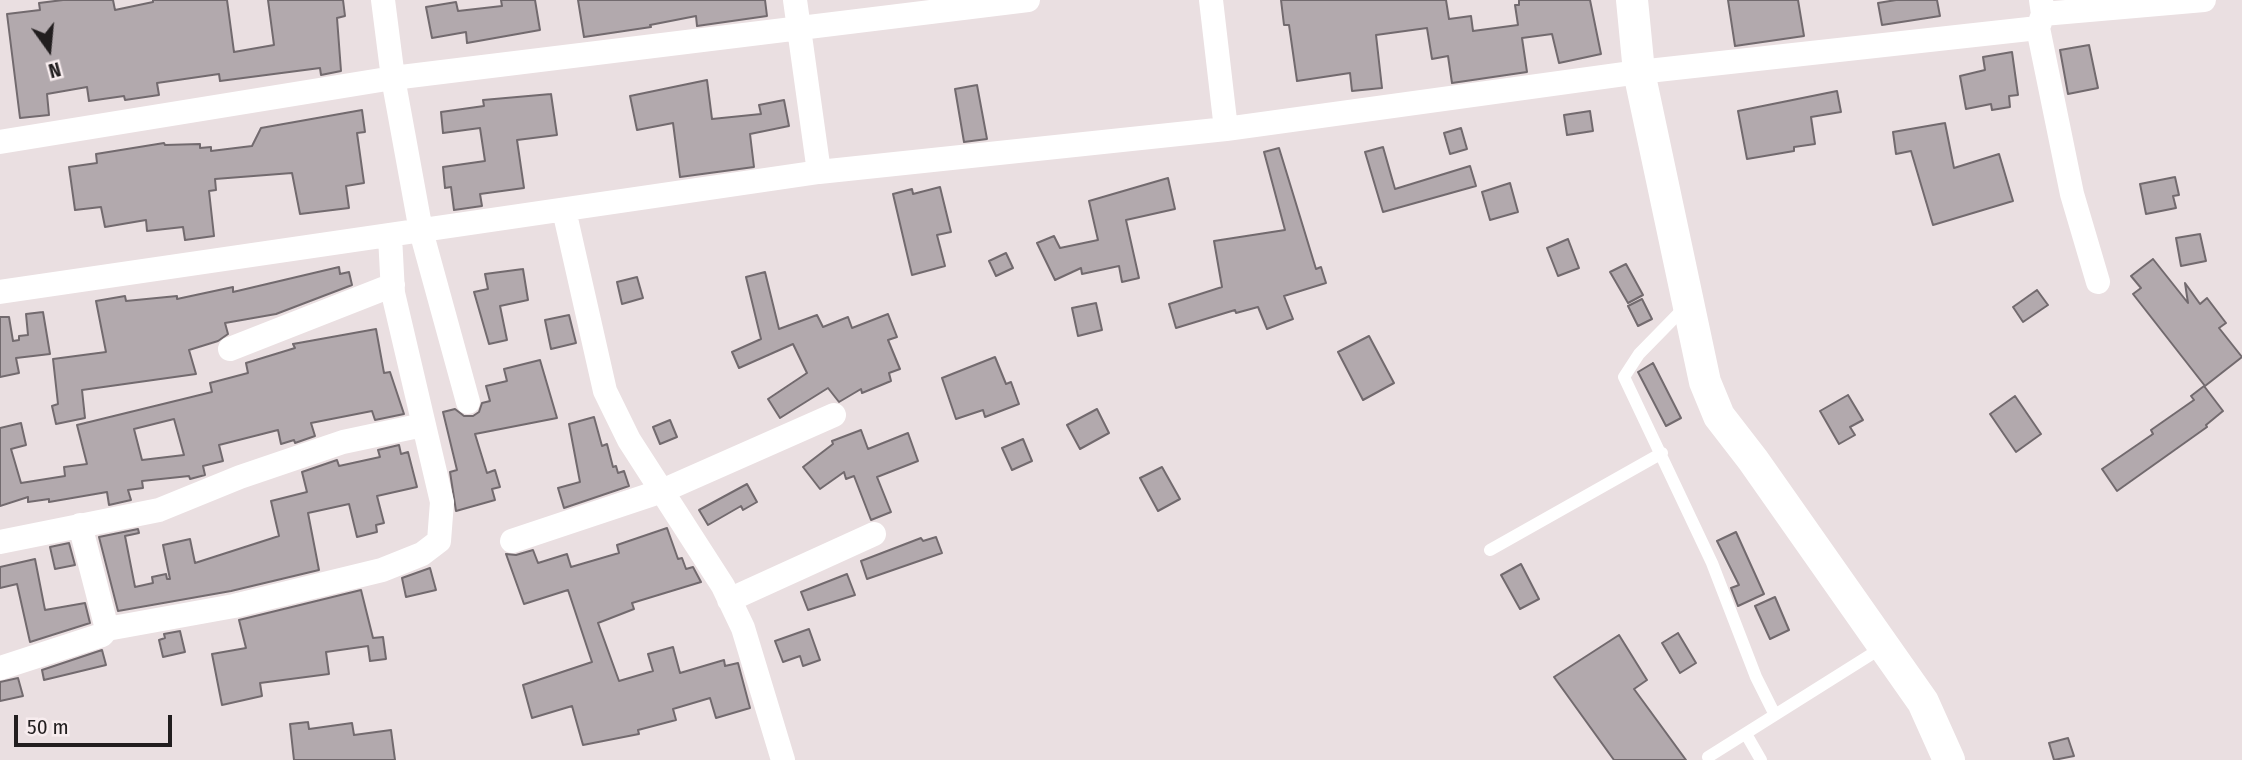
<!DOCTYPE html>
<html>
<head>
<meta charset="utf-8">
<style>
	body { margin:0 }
	#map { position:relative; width:2242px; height:760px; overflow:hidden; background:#eadfe1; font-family:"Fira Sans Condensed",sans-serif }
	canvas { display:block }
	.north { position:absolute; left:14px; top:14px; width:70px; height:70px; -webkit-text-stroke:5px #f7ecee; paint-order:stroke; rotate:165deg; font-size:19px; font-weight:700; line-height:28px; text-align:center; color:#221e1f }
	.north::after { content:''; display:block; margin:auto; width:24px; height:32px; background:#221e1f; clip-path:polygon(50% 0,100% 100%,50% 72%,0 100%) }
	.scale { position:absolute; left:14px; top:715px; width:158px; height:32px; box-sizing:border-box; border:4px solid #221e1f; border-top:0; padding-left:9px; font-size:21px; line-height:24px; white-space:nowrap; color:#221e1f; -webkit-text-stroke:5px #f7ecee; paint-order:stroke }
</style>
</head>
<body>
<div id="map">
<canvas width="2242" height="760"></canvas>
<div class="north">N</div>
<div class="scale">50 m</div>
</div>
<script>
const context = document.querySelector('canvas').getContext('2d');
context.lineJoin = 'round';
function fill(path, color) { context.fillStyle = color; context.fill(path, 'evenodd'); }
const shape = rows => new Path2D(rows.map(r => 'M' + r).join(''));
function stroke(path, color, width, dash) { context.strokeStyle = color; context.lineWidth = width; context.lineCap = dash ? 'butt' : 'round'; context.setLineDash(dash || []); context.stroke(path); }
const building = shape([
	[63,0,113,0,115,10,153,2,153,0,227,0,234,52,274,45,268,0,343,0,345,16,337,18,341,71,321,75,320,68,220,81,219,74,157,83,159,95,125,100,124,96,89,101,87,87,47,94,49,115,20,118,7,14,40,10,39,3,63,0],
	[501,0,535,0,540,30,467,43,466,32,432,38,426,7,456,2,458,11,502,6,501,0],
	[578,0,765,0,767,16,697,26,696,16,650,25,651,27,584,37,578,0],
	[1281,0,1446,0,1449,19,1471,16,1473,31,1518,25,1515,5,1519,5,1519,0,1590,0,1601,54,1559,63,1552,34,1522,38,1527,72,1452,83,1448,56,1432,59,1427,28,1376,35,1382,88,1352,91,1350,73,1297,81,1289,25,1284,25,1281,0],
	[1728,0,1798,0,1804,36,1735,46,1728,0],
	[1896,0,1937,0,1940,16,1882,25,1878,3,1896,0],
	[2089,45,2098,88,2068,94,2060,50,2089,45],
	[2012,52,2018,95,2009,96,2010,107,1992,110,1991,104,1966,109,1960,76,1985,70,1983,57,2012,52],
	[707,80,712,119,761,114,759,105,784,100,789,126,750,134,754,167,680,177,673,123,637,130,630,96,707,80],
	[977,85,987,139,964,142,955,89,977,85],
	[1837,91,1841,112,1811,117,1815,144,1794,147,1794,151,1747,159,1738,111,1837,91],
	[551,94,557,135,517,140,524,188,480,194,482,206,454,210,451,187,445,188,443,167,485,161,480,128,443,133,441,112,484,106,483,100,551,94],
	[362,110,365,132,357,133,364,183,346,186,349,208,300,214,292,173,215,179,216,190,209,191,214,236,185,240,183,227,147,231,146,220,105,227,101,207,75,210,69,167,97,163,96,154,164,143,165,145,200,144,200,148,211,147,211,151,252,146,261,128,362,110],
	[1590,111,1593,131,1567,135,1564,115,1590,111],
	[1945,123,1954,168,1999,154,2013,201,1933,225,1911,151,1896,154,1893,132,1945,123],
	[1461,128,1467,149,1450,154,1444,133,1461,128],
	[1383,147,1395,189,1470,166,1476,186,1383,212,1365,152,1383,147],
	[1279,148,1316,269,1321,267,1326,283,1284,296,1293,319,1267,329,1258,307,1236,313,1235,310,1176,328,1169,304,1222,287,1214,241,1285,230,1264,152,1279,148],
	[2175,177,2179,195,2173,196,2176,208,2146,214,2140,184,2175,177],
	[1168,178,1175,209,1126,220,1139,278,1122,282,1119,266,1082,274,1081,268,1055,280,1037,243,1054,236,1060,248,1098,240,1089,201,1168,178],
	[1510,183,1518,212,1490,220,1482,192,1510,183],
	[940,187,951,232,937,235,945,266,912,275,893,194,912,189,913,194,940,187],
	[2200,234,2206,261,2181,266,2176,238,2200,234],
	[1568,239,1579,268,1558,276,1547,248,1568,239],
	[1006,253,1013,268,996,276,989,261,1006,253],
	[2153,259,2188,303,2185,283,2200,304,2207,298,2226,323,2219,328,2242,357,2205,386,2133,294,2141,288,2131,276,2153,259],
	[1626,264,1643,295,1628,303,1610,272,1626,264],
	[339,267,340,274,349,272,352,285,276,314,225,323,228,334,218,341,189,350,196,374,82,390,85,418,56,424,52,406,58,404,53,359,106,352,96,301,125,296,126,301,177,296,177,299,233,287,233,292,339,267],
	[523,269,528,300,500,306,507,340,489,344,474,292,488,289,485,274,523,269],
	[765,272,779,329,817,315,823,327,848,317,852,328,888,314,897,337,888,340,900,369,889,373,891,381,862,393,861,389,839,402,828,388,780,418,768,399,807,373,793,344,739,368,732,352,761,339,746,277,765,272],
	[637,277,643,298,622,304,617,282,637,277],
	[2037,290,2048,305,2023,322,2013,307,2037,290],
	[1642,299,1652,319,1638,326,1628,306,1642,299],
	[1096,303,1102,330,1078,336,1072,308,1096,303],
	[43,312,50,354,16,358,19,373,0,377,0,317,9,317,13,341,19,340,19,336,28,335,26,314,43,312],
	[569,315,576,343,551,349,545,320,569,315],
	[376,329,384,373,390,372,404,414,375,420,372,411,311,423,315,436,295,443,294,440,281,444,278,430,219,445,223,461,203,466,205,475,190,479,189,476,142,481,143,488,128,490,131,500,109,505,107,492,49,502,49,499,28,502,28,497,0,506,0,428,21,423,26,445,11,449,21,483,65,476,64,467,87,464,77,425,212,392,210,383,248,373,246,363,295,348,293,344,376,329],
	[174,419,184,455,142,460,134,429,174,419],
	[1369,336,1394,383,1363,400,1338,352,1369,336],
	[995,357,1006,384,1011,382,1019,404,985,417,983,410,956,419,942,378,995,357],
	[540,360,557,418,475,434,487,473,495,470,500,487,492,489,495,500,456,511,450,472,457,470,443,412,455,409,464,416,473,416,479,412,482,403,490,401,486,386,507,381,504,369,540,360],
	[1653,363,1681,418,1666,426,1638,372,1653,363],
	[2204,386,2223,411,2206,425,2207,427,2117,491,2102,469,2153,434,2151,430,2194,400,2191,396,2204,386],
	[1848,395,1863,420,1850,427,1855,435,1839,444,1820,411,1848,395],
	[2015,396,2041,434,2016,452,1990,414,2015,396],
	[1097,409,1109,433,1080,449,1067,425,1097,409],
	[594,417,602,446,607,444,613,467,616,466,618,473,624,471,629,486,564,508,558,488,580,482,569,424,594,417],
	[670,420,677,437,660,444,653,427,670,420],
	[861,430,868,449,908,433,918,461,877,477,891,512,871,520,854,476,846,479,844,472,820,489,803,467,833,444,832,441,861,430],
	[1023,439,1032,461,1012,470,1002,448,1023,439],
	[399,445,401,454,408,452,417,487,377,496,384,523,376,525,377,532,357,537,349,504,308,513,319,570,231,591,118,611,99,537,138,529,139,533,125,536,135,587,153,583,152,577,166,574,167,579,170,579,163,545,190,539,195,563,279,536,271,501,307,492,302,472,337,460,339,466,380,457,378,450,399,445],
	[1162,467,1180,499,1158,511,1140,478,1162,467],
	[747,484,757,502,743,510,741,506,708,525,699,510,747,484],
	[667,528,678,559,682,558,686,569,693,567,701,582,632,603,634,609,598,623,619,681,653,671,648,654,673,647,680,673,724,660,725,666,738,663,750,708,716,718,710,698,673,709,676,720,638,730,639,734,583,745,572,706,532,718,523,685,592,662,568,590,524,604,506,554,516,555,533,550,538,563,567,554,571,567,619,553,617,545,667,528],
	[1736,532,1764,594,1738,606,1731,588,1739,585,1717,541,1736,532],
	[936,537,942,553,867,579,861,561,921,538,923,541,936,537],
	[69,543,75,565,55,569,50,547,69,543],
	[35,559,45,610,85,603,90,623,30,642,17,584,0,588,0,567,35,559],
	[1521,564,1539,599,1520,609,1501,575,1521,564],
	[430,568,436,590,406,597,402,578,430,568],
	[847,574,855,595,808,610,801,592,847,574],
	[361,590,373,638,383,637,386,659,370,661,368,646,326,652,329,674,260,683,262,696,222,705,212,654,246,648,239,620,361,590],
	[1775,597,1789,630,1770,639,1755,606,1775,597],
	[809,629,820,660,803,666,800,656,783,662,775,641,809,629],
	[180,631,185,652,163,657,159,640,165,638,164,634,180,631],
	[1678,633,1696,663,1680,673,1662,643,1678,633],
	[1619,635,1647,680,1634,689,1686,760,1614,760,1554,677,1619,635],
	[102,650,106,665,44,680,42,670,102,650],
	[18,678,23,696,0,701,0,682,18,678],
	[308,722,309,729,352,723,354,735,391,730,395,760,294,760,290,724,308,722],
	[2068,738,2074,756,2054,760,2049,743,2068,738]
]);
const service = shape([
	[1686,306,1639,354,1624,377,1712,563,1756,677,1775,715],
	[1490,550,1662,453],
	[1746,734,1761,760],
	[1708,757,1883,647]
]);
const minor = shape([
	[383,0,393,78,421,231,468,402],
	[795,0,819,172],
	[1211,0,1226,129],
	[2043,14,2204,0],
	[2038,28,2072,194,2098,282],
	[0,142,393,78,1028,0],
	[564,210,605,391,629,440,723,586,743,628,783,760],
	[0,292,819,172,1226,129,1639,72,2038,28,2043,14,2041,0],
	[230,349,393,285],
	[512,541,662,491,834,415],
	[0,542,159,510,240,477,343,442,423,425],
	[729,600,874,534],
	[107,629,234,606,382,570,422,554,439,541,442,502,393,293,390,236],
	[0,668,102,635,107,629,80,525]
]);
const tertiary = shape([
	[1632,0,1639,72,1705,382,1719,416,1753,460,1923,702,1949,760]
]);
fill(building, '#b2a9ad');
stroke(building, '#726a6e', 2);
stroke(service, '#fff', 12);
stroke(minor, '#fff', 24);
stroke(tertiary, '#fff', 32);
</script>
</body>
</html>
